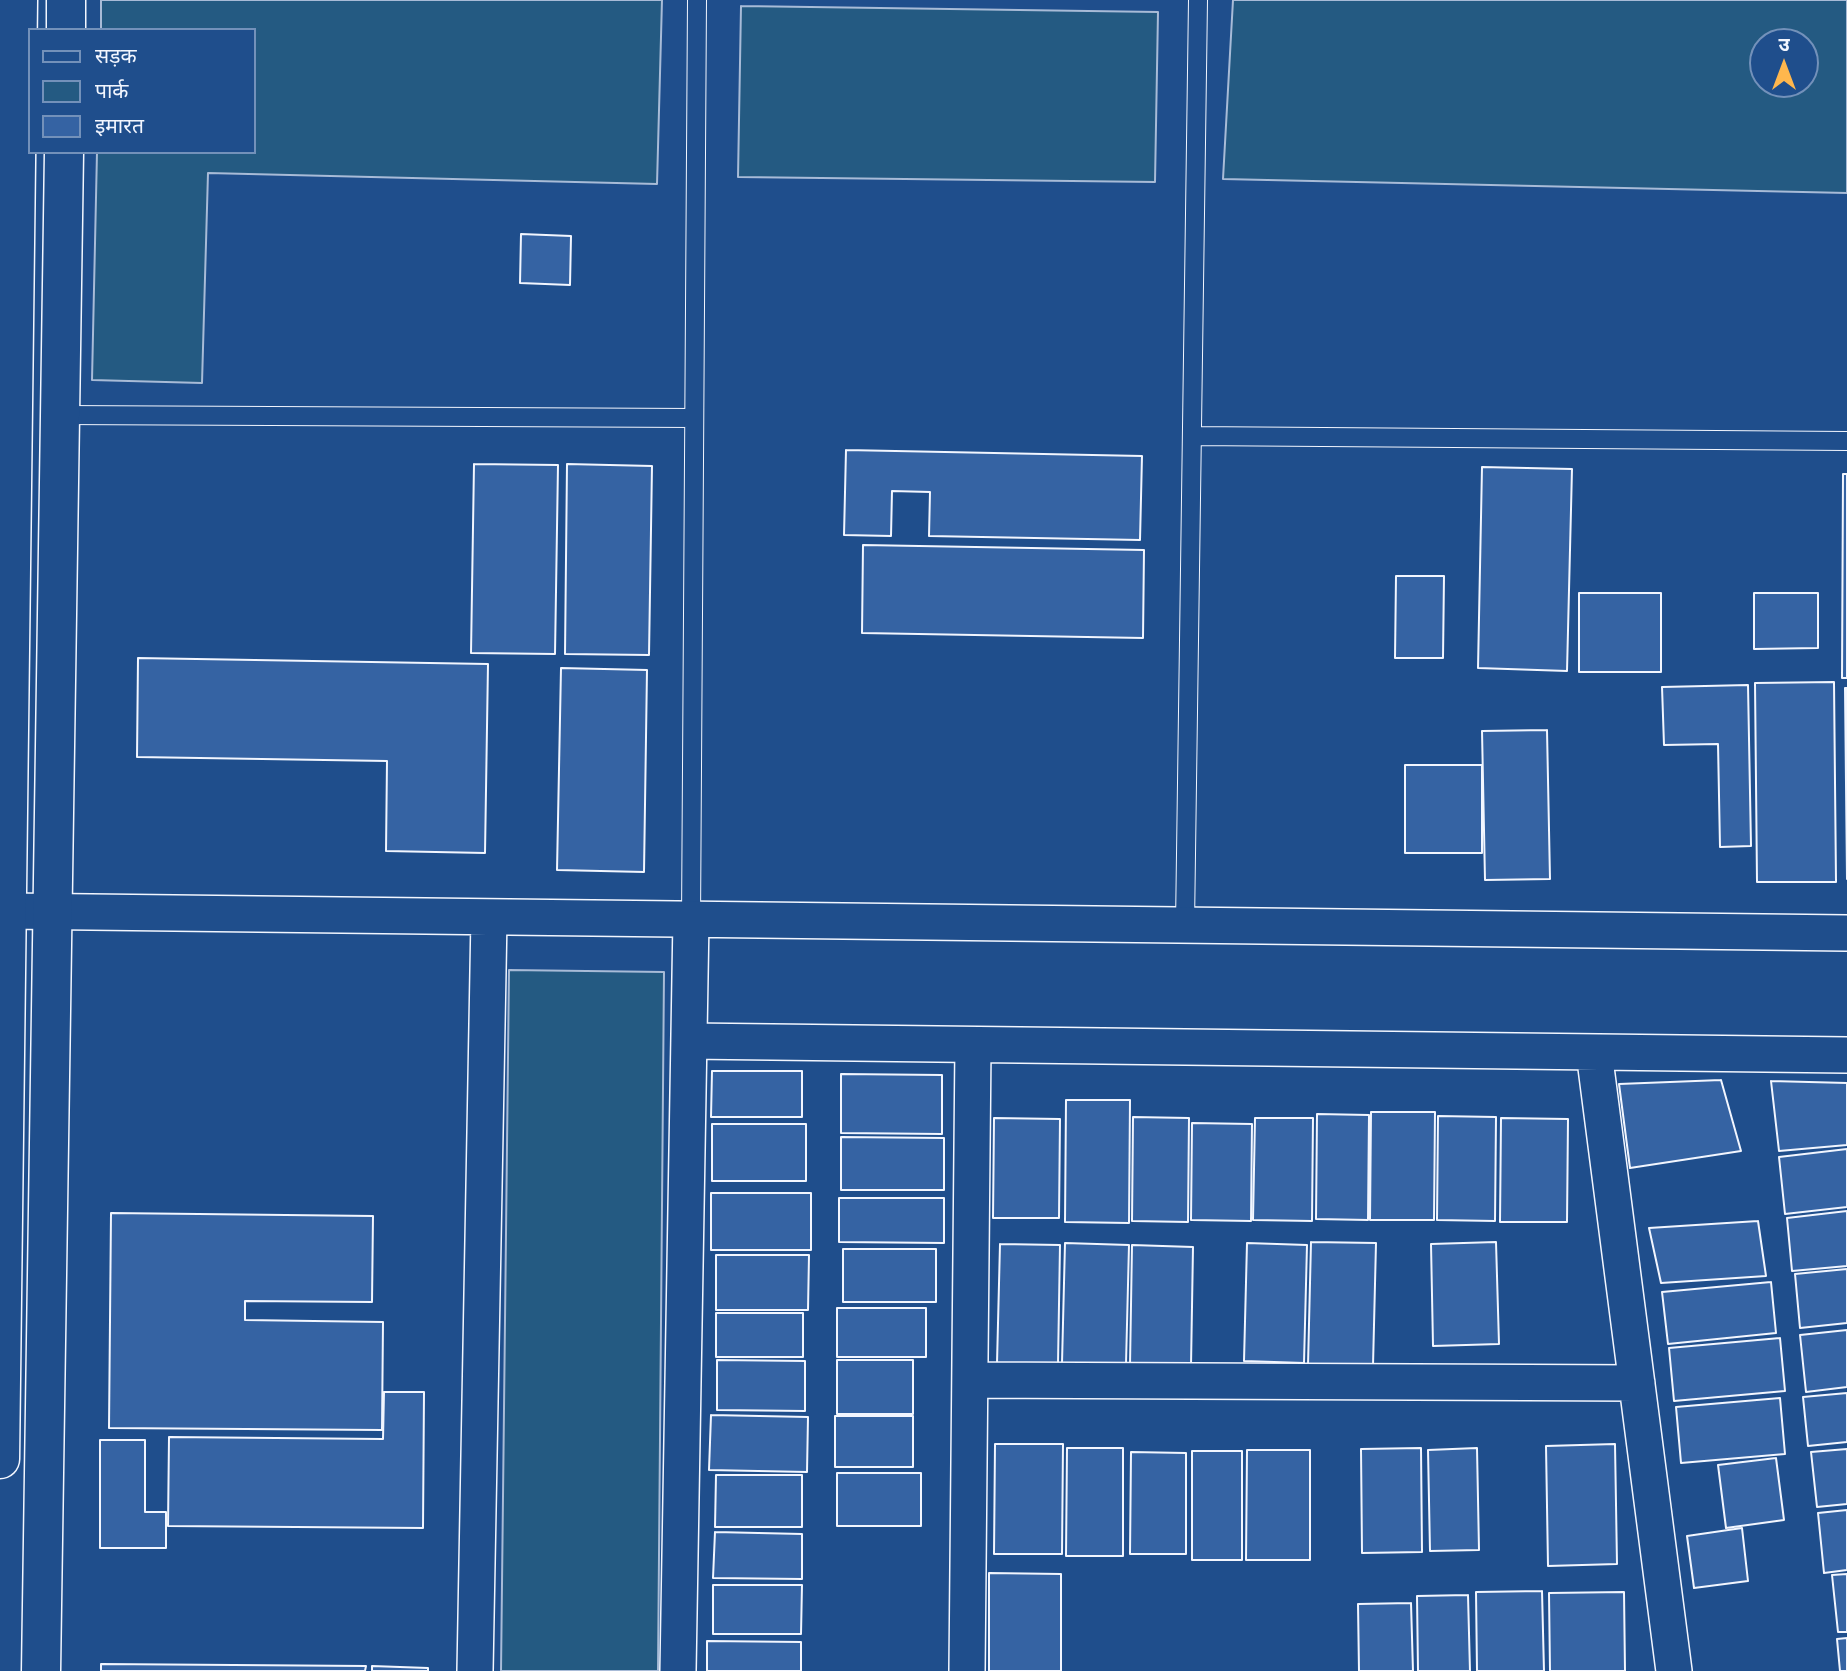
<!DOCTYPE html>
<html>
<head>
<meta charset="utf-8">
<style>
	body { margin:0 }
	#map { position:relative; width:1847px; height:1671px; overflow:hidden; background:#1f4e8c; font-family:"Archivo Narrow","Noto Sans Devanagari",sans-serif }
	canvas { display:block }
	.legend { position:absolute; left:28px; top:28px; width:228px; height:126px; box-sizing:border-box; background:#1f4e8c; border:2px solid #7391ba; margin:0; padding:9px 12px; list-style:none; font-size:21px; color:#f2f6ff }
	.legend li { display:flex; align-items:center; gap:14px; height:35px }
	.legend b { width:35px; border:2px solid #7391ba }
	.north { position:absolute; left:1749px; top:28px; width:70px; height:70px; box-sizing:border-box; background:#1f4e8c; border:2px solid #7391ba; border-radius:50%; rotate:0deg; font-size:19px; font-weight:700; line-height:28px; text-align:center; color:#f2f6ff }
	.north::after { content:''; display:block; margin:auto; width:24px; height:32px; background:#ffb74d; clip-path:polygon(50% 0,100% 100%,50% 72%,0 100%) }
</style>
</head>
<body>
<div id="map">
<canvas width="1847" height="1671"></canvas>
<ul class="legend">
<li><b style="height:9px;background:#1f4e8c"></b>सड़क</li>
<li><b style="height:19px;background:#245a82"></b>पार्क</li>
<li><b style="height:19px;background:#3563a3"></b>इमारत</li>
</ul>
<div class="north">उ</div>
</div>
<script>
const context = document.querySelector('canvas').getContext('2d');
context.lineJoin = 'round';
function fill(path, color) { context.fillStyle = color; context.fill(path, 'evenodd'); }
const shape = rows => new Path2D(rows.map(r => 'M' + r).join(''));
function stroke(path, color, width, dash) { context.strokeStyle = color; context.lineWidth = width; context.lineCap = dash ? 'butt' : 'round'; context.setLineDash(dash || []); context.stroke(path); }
const green = shape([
	[101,0,662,0,657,184,208,173,202,383,92,380,97,152,254,152,254,30,101,30,101,0],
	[1233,0,1847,0,1847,193,1223,179,1233,0],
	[1805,42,1805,84,1763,84,1763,42,1805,42],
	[741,6,1158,12,1155,182,738,177,741,6],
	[509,970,664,972,658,1671,501,1671,509,970]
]);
const building = shape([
	[521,234,571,236,570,285,520,283,521,234],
	[846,450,1142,456,1140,540,929,536,930,492,892,491,891,536,844,535,846,450],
	[474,464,558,465,555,654,471,653,474,464],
	[567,464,652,466,649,655,565,654,567,464],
	[1482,467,1572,469,1567,671,1478,668,1482,467],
	[1843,474,1847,474,1847,678,1842,678,1843,474],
	[863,545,1144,550,1143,638,862,633,863,545],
	[1396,576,1444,576,1443,658,1395,658,1396,576],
	[1579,593,1661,593,1661,672,1579,672,1579,593],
	[1754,593,1818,593,1818,648,1754,649,1754,593],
	[138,658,488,664,485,853,386,851,387,761,137,757,138,658],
	[561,668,647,670,644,872,557,870,561,668],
	[1834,682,1836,882,1757,882,1755,683,1834,682],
	[1748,685,1751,846,1720,847,1718,744,1664,745,1662,687,1748,685],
	[1845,688,1847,688,1847,879,1845,688],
	[1547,730,1550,879,1485,880,1482,731,1547,730],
	[1405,765,1482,765,1482,853,1405,853,1405,765],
	[712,1071,802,1071,802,1117,711,1117,712,1071],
	[841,1074,942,1075,942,1134,841,1133,841,1074],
	[1721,1080,1741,1151,1630,1168,1619,1084,1721,1080],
	[1771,1081,1847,1083,1847,1145,1779,1151,1771,1081],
	[1066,1100,1130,1100,1129,1223,1065,1222,1066,1100],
	[1371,1112,1435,1112,1434,1220,1370,1220,1371,1112],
	[1317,1114,1369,1115,1368,1220,1316,1219,1317,1114],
	[1438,1116,1496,1117,1495,1221,1437,1220,1438,1116],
	[1133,1117,1189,1118,1188,1222,1132,1221,1133,1117],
	[994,1118,1060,1119,1059,1218,993,1218,994,1118],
	[1255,1118,1313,1118,1312,1221,1253,1220,1255,1118],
	[1501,1118,1568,1119,1567,1222,1500,1222,1501,1118],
	[1192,1123,1252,1124,1251,1221,1191,1220,1192,1123],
	[712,1124,806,1124,806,1181,712,1181,712,1124],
	[841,1137,944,1138,944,1190,841,1190,841,1137],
	[1847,1149,1847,1207,1785,1214,1779,1157,1847,1149],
	[711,1193,811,1193,811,1250,711,1250,711,1193],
	[839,1198,944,1198,944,1243,839,1242,839,1198],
	[1847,1211,1847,1266,1792,1271,1787,1218,1847,1211],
	[111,1213,373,1216,372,1302,245,1301,245,1320,383,1322,382,1430,109,1428,111,1213],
	[1758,1221,1766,1276,1661,1283,1649,1228,1758,1221],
	[1311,1242,1376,1243,1373,1366,1308,1365,1311,1242],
	[1496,1242,1499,1344,1433,1346,1431,1244,1496,1242],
	[1065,1243,1129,1245,1126,1364,1062,1363,1065,1243],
	[1247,1243,1307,1245,1304,1363,1244,1361,1247,1243],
	[1000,1244,1060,1245,1058,1364,997,1363,1000,1244],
	[1132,1245,1193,1247,1191,1366,1130,1365,1132,1245],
	[843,1249,936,1249,936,1302,843,1302,843,1249],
	[716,1255,809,1255,808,1310,716,1310,716,1255],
	[1847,1269,1847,1323,1800,1328,1795,1274,1847,1269],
	[1771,1282,1776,1333,1668,1344,1662,1292,1771,1282],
	[837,1308,926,1308,926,1357,837,1357,837,1308],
	[716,1313,803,1313,803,1357,716,1357,716,1313],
	[1847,1330,1847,1387,1806,1392,1800,1335,1847,1330],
	[1780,1338,1785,1391,1674,1401,1669,1348,1780,1338],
	[717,1360,805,1361,805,1411,717,1410,717,1360],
	[837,1360,913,1360,913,1414,837,1414,837,1360],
	[384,1392,424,1392,423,1528,168,1526,169,1437,383,1439,384,1392],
	[1847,1393,1847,1442,1808,1446,1803,1397,1847,1393],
	[1780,1398,1785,1454,1681,1463,1676,1407,1780,1398],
	[711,1415,808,1417,807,1472,709,1470,711,1415],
	[835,1416,913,1416,913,1467,835,1467,835,1416],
	[100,1440,145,1440,145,1512,166,1512,166,1548,100,1548,100,1440],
	[995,1444,1063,1444,1062,1554,994,1554,995,1444],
	[1615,1444,1617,1564,1548,1566,1546,1446,1615,1444],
	[1067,1448,1123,1448,1123,1556,1066,1556,1067,1448],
	[1421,1448,1422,1552,1362,1553,1361,1449,1421,1448],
	[1477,1448,1479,1550,1430,1551,1428,1450,1477,1448],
	[1847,1449,1847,1504,1817,1507,1811,1452,1847,1449],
	[1247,1450,1310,1450,1310,1560,1246,1560,1247,1450],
	[1192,1451,1242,1451,1242,1560,1192,1560,1192,1451],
	[1131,1452,1186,1453,1186,1554,1130,1554,1131,1452],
	[1776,1458,1784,1520,1726,1528,1718,1465,1776,1458],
	[837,1473,921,1473,921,1526,837,1526,837,1473],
	[716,1475,802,1475,802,1527,715,1527,716,1475],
	[1847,1510,1847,1570,1824,1573,1818,1513,1847,1510],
	[1742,1528,1748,1581,1694,1588,1687,1536,1742,1528],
	[715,1532,802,1534,802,1579,713,1578,715,1532],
	[989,1573,1061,1574,1061,1671,989,1671,989,1573],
	[1847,1574,1847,1632,1838,1632,1832,1575,1847,1574],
	[713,1585,802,1585,801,1634,713,1634,713,1585],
	[1542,1591,1544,1671,1477,1671,1476,1592,1542,1591],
	[1624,1592,1625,1671,1550,1671,1549,1593,1624,1592],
	[1468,1595,1470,1671,1418,1671,1417,1596,1468,1595],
	[1411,1603,1413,1671,1359,1671,1358,1604,1411,1603],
	[1847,1638,1847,1671,1840,1671,1837,1639,1847,1638],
	[707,1641,801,1642,801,1671,707,1671,707,1641],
	[101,1664,366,1666,365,1671,101,1671,101,1664],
	[372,1666,428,1668,428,1671,372,1671,372,1666]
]);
const lane = shape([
	[60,415,694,418],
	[1192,436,1847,441],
	[691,919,697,0],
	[1185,925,1198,0]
]);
const street = shape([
	[7,911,1847,933],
	[689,1041,1847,1055],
	[1594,1052,1674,1671],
	[970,1380,1637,1383],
	[475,1671,489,917],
	[678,1671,691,919],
	[967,1671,973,1045]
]);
const secondary = shape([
	[66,30,66,0],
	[0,1459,18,0],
	[41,1671,64,152]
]);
fill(green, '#245a82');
stroke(green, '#a8bbd7', 2);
fill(building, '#3563a3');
stroke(building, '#f2f6ff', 2);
stroke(lane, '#f2f6ff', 20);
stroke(street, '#f2f6ff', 38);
stroke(secondary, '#f2f6ff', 41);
stroke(lane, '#1f4e8c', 18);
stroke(street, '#1f4e8c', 35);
stroke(secondary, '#1f4e8c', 38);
</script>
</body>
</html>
